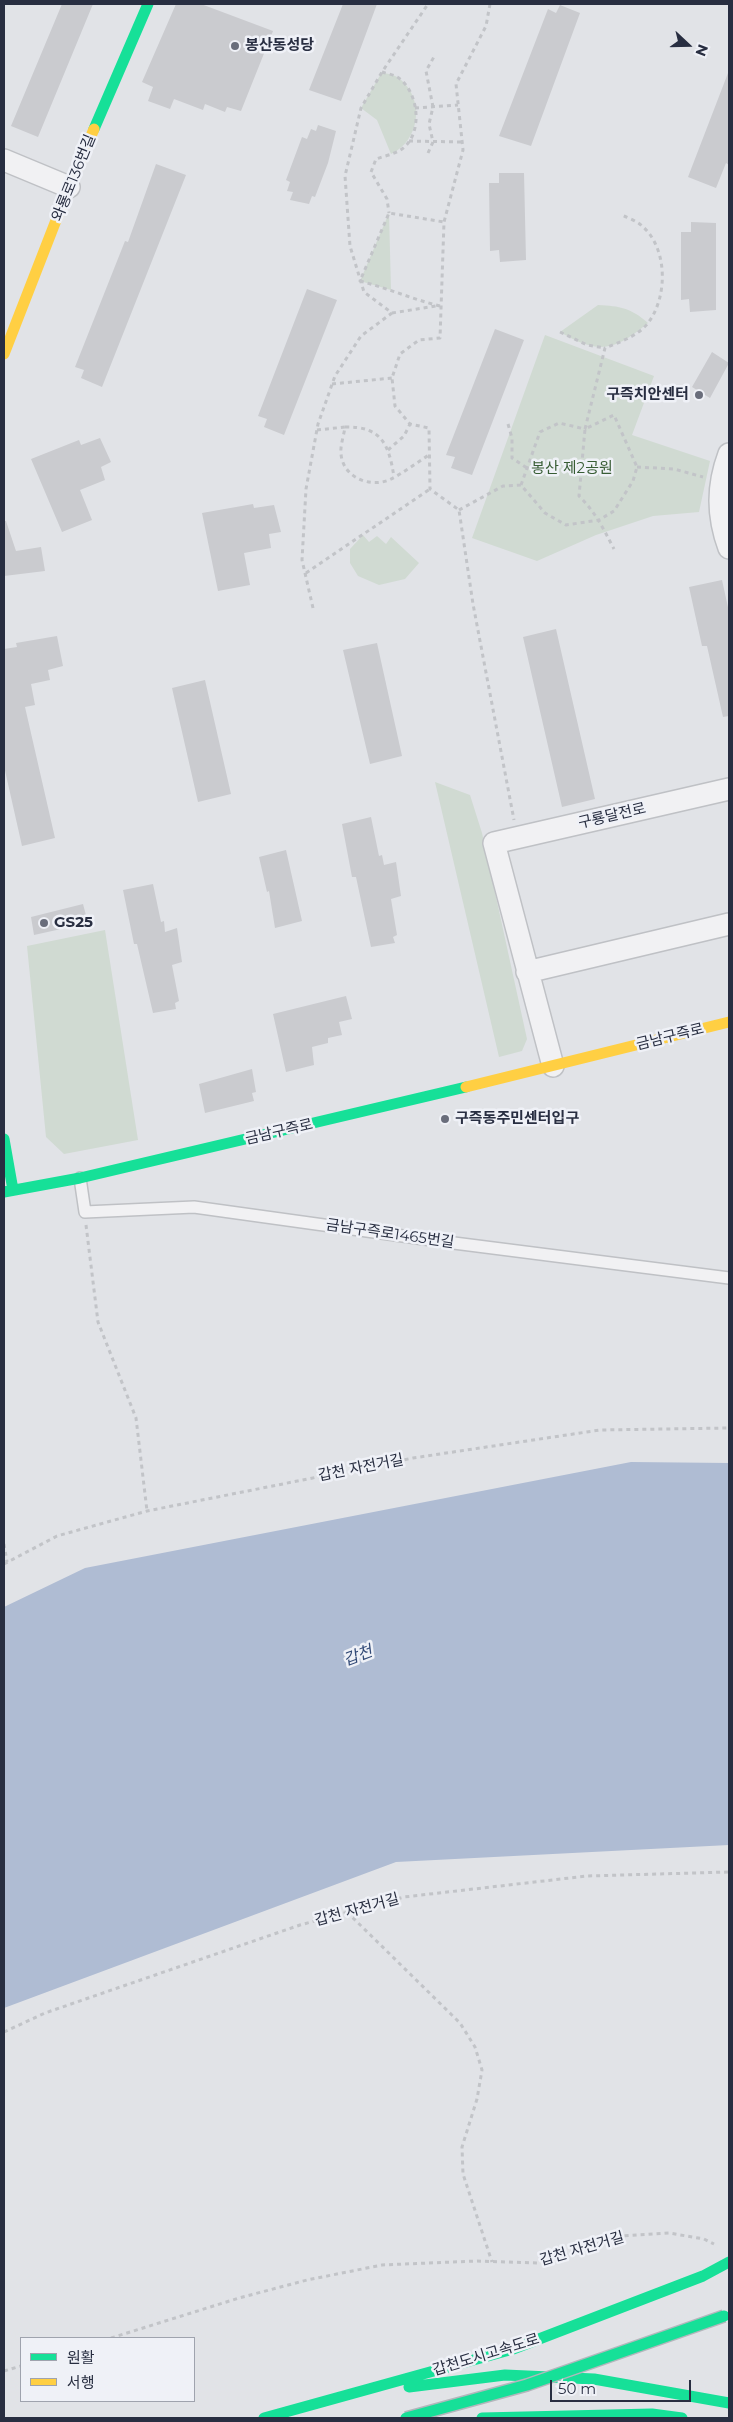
<!DOCTYPE html>
<html>
<head>
<meta charset="utf-8">
<style>
	body { margin:0 }
	#map { position:relative; width:733px; height:2422px; overflow:hidden; background:#e1e3e7; font-family:Montserrat,"Noto Sans KR",sans-serif }
	canvas { display:block }
	.frame { position:absolute; inset:0; border:5px solid #282e41; pointer-events:none }
	.legend { position:absolute; left:20px; top:2337px; width:175px; height:65px; box-sizing:border-box; background:#eff1f7; border:1px solid #9fa3ae; margin:0; padding:6px 9px; list-style:none; font-size:15px; color:#282e41 }
	.legend li { display:flex; align-items:center; gap:10px; height:25px }
	.legend b { width:25px; border:1px solid #9fa3ae }
	.north { position:absolute; left:663px; top:20px; width:50px; height:50px; -webkit-text-stroke:4px #eff1f7; paint-order:stroke; rotate:111deg; font-size:14px; font-weight:700; line-height:20px; text-align:center; color:#282e41 }
	.north::after { content:''; display:block; margin:auto; width:18px; height:22px; background:#282e41; clip-path:polygon(50% 0,100% 100%,50% 72%,0 100%) }
	.scale { position:absolute; left:550px; top:2380px; width:141px; height:22px; box-sizing:border-box; border:2px solid #282e41; border-top:0; padding-left:6px; font-size:15px; line-height:18px; white-space:nowrap; color:#282e41; -webkit-text-stroke:4px #eff1f7; paint-order:stroke }
</style>
</head>
<body>
<div id="map">
<canvas width="733" height="2422"></canvas>
<div class="frame"></div>
<ul class="legend">
<li><b style="height:6px;background:#16e098"></b>원활</li>
<li><b style="height:6px;background:#ffcf43"></b>서행</li>
</ul>
<div class="north">N</div>
<div class="scale">50 m</div>
</div>
<script>
const g = document.querySelector('canvas').getContext('2d');
g.lineJoin = 'round';
function fillPath(path, color) { g.fillStyle = color; g.fill(path, 'evenodd'); }
function stroke(path, color, width, dash) { g.strokeStyle = color; g.lineWidth = width; g.lineCap = dash ? 'butt' : 'round'; g.setLineDash(dash || []); g.stroke(path); }
function label(font, color, halo, rows, align = 'center') {
  g.font = font + ' Montserrat,"Noto Sans KR",sans-serif'; g.lineWidth = 5; g.setLineDash([]); g.textBaseline = 'middle'; g.strokeStyle = halo; g.fillStyle = color; for (const [text, x, y, turn = 0] of rows) {
    g.save(); g.translate(x, y); g.rotate((+turn || 0) * Math.PI / 180); g.textAlign = isNaN(turn) ? turn : align; if (halo) g.strokeText(text, 0, 0); g.fillText(text, 0, 0); g.restore();
  }
}
fillPath(new Path2D(`
	M 382,72 C 387,74 396,75 400,79 C 425,99 420,141 391,154 L 377,120 L 361,108 Z
	M 389,213 L 391,290 L 360,281 Z
	M 598,305 C 620,306 631,308 648,323 C 614,351 599,355 560,332 Z
	M 545,335 L 654,376 L 632,435 L 710,461 L 699,512 L 653,516 L 596,535 L 537,561 L 472,538 Z
	M 363,535 L 369,542 L 377,536 L 386,544 L 391,537 L 419,563 L 405,579 L 379,585 L 358,576 L 350,563 L 350,549 Z
	M 435,782 L 470,795 L 482,833 L 527,1039 L 522,1051 L 499,1057 Z
	M 105,930 L 138,1140 L 64,1154 L 46,1137 L 27,946 Z`), '#d0dad2');
fillPath(new Path2D(`
	M 631,1462 L 729,1463 L 729,1845 L 396,1862 L 4,2008 L 4,1607 L 85,1568 Z`), '#afbcd3');
fillPath(new Path2D(`
	M 62,4 L 93,4 L 38,137 L 11,126 Z
	M 176,4 L 201,4 L 273,31 L 241,111 L 227,107 L 225,112 L 205,104 L 203,110 L 174,99 L 170,109 L 148,101 L 153,87 L 142,82 Z
	M 343,4 L 377,4 L 341,101 L 309,90 Z
	M 560,5 L 580,13 L 531,146 L 499,136 L 548,9 L 556,13 Z
	M 728,73 L 729,165 L 726,163 L 716,188 L 688,177 Z
	M 318,125 L 336,131 L 328,163 L 315,197 L 312,196 L 309,204 L 290,200 L 293,192 L 287,191 L 290,182 L 286,180 L 302,137 L 307,139 L 311,129 L 316,131 Z
	M 156,164 L 186,175 L 102,387 L 81,378 L 84,370 L 75,367 L 125,241 L 128,242 Z
	M 499,173 L 524,173 L 526,260 L 500,262 L 499,250 L 490,251 L 489,183 L 499,183 Z
	M 691,222 L 716,223 L 716,310 L 690,312 L 689,299 L 681,300 L 681,232 L 691,232 Z
	M 307,289 L 337,300 L 284,435 L 264,427 L 267,419 L 258,416 Z
	M 495,329 L 524,340 L 472,475 L 451,468 L 455,457 L 446,455 Z
	M 712,352 L 729,363 L 710,398 L 692,387 Z
	M 100,438 L 111,462 L 101,467 L 105,480 L 80,490 L 92,520 L 62,532 L 31,459 L 79,440 L 81,445 Z
	M 253,504 L 254,508 L 274,505 L 281,532 L 269,534 L 271,548 L 244,553 L 250,585 L 218,591 L 202,513 Z
	M 4,521 L 6,521 L 16,551 L 41,547 L 45,571 L 4,576 Z
	M 722,580 L 729,612 L 729,716 L 723,717 L 707,646 L 702,646 L 689,587 Z
	M 556,629 L 595,799 L 562,807 L 523,637 Z
	M 57,636 L 63,666 L 48,670 L 50,680 L 31,684 L 35,705 L 25,707 L 55,838 L 22,846 L 4,766 L 4,649 L 17,647 L 16,643 Z
	M 377,643 L 402,756 L 370,764 L 343,650 Z
	M 205,680 L 231,794 L 198,802 L 172,688 Z
	M 371,817 L 379,856 L 382,855 L 384,865 L 396,862 L 401,896 L 391,899 L 397,935 L 393,937 L 395,943 L 371,947 L 356,877 L 352,877 L 342,824 Z
	M 286,850 L 302,921 L 275,928 L 269,891 L 267,892 L 259,857 Z
	M 153,884 L 161,922 L 164,921 L 165,932 L 177,928 L 182,962 L 172,965 L 179,1001 L 175,1003 L 176,1009 L 153,1013 L 137,944 L 134,944 L 123,890 Z
	M 83,904 L 88,923 L 34,935 L 31,917 Z
	M 346,996 L 352,1019 L 339,1022 L 342,1035 L 328,1038 L 328,1043 L 312,1047 L 314,1065 L 286,1072 L 273,1014 Z
	M 252,1069 L 256,1092 L 252,1093 L 254,1101 L 205,1113 L 199,1084 Z`), '#cacbcf');
const lane = new Path2D(`
	M 80,1178 L 85,1212 L 194,1207 L 446,1242 L 729,1278`);
const street = new Path2D(`
	M 4,160 L 69,187
	M 729,454 C 717,486 717,515 729,548
	M 527,972 L 729,924
	M 553,1066 L 494,843 L 729,789`);
stroke(lane, '#bfc1c5', 14);
stroke(street, '#bfc1c5', 24);
stroke(new Path2D(`
	M 490,4 L 486,26 L 456,84 L 463,150 L 444,222 L 440,338 L 419,340 L 400,354 L 392,378 L 395,406 L 410,424 L 429,428 L 430,489 L 459,510 L 473,604 L 514,820
	M 382,72 C 388,74 396,75 400,79 C 419,94 423,134 402,149 C 395,154 384,156 376,159 L 371,172 L 387,199 L 389,213
	M 415,108 L 458,105
	M 409,141 L 462,142
	M 428,153 L 433,142 L 429,124 L 433,107 L 426,71 L 435,55
	M 440,306 C 412,299 387,288 360,281 L 389,213 L 444,222
	M 392,313 L 436,306
	M 560,332 L 587,345 L 605,348
	M 332,384 L 392,378
	M 508,424 L 512,438 L 512,458 L 527,468
	M 345,427 C 381,426 389,444 394,477
	M 317,430 L 345,427 C 344,435 340,446 341,454 C 343,477 369,488 389,480 C 402,474 416,463 429,455
	M 388,450 L 404,436 L 410,424
	M 637,467 L 674,469 L 703,477
	M 521,485 L 540,432 L 559,423 L 585,429 L 605,348 C 620,342 638,336 648,323 C 668,297 668,248 642,226 C 637,221 628,218 622,215
	M 459,510 L 503,486 L 521,485 L 545,513 L 566,525 L 599,520 L 614,511 L 633,481 L 637,467 L 614,415 L 585,429 L 579,496 C 596,513 603,528 614,549
	M 306,573 L 430,489
	M 313,608 L 302,560 L 306,489 L 318,424 L 335,376 L 361,336 L 392,313 L 364,292 L 350,246 L 345,176 L 361,108 L 382,72 L 428,4
	M 86,1225 L 98,1322 L 136,1418 L 147,1511
	M 4,1544 L 7,1562
	M 4,1564 L 57,1536 L 147,1511 L 413,1458 L 600,1430 L 729,1428
	M 347,1912 L 460,2023 L 475,2047 L 482,2070 L 477,2099 L 462,2147 L 463,2174 L 492,2262
	M 4,2032 L 45,2013 L 300,1925 L 404,1897 L 587,1876 L 729,1872
	M 111,2338 L 239,2298 L 307,2280 L 382,2265 L 477,2261 L 538,2263 L 620,2236 L 669,2233 L 704,2239 L 714,2244
	M 4,2371 L 21,2366`), '#c2c4c8', 3, [4, 4]);
stroke(lane, '#f1f1f3', 11);
stroke(street, '#f1f1f3', 21);
stroke(new Path2D(`
	M 94,129 L 148,4
	M 4,1139 L 13,1190
	M 4,1192 L 80,1178 L 466,1087
	M 409,2387 L 505,2375 L 594,2379 L 729,2403
	M 264,2418 L 513,2349 L 703,2276 L 729,2262
	M 482,2418 L 652,2414 L 682,2418`), '#16e098', 11);
stroke(new Path2D(`
	M 4,354 L 69,187 L 94,129
	M 466,1087 L 729,1022`), '#ffcf43', 11);
const fastBridge = new Path2D(`
	M 406,2418 L 527,2385 L 724,2316`);
stroke(fastBridge, '#b3b6bc', 14, []);
stroke(fastBridge, '#16e098', 11);
for (const [x, y, r, color] of [
	[235,46,5,"#696d7b"],
	[699,395,5,"#696d7b"],
	[44,923,5,"#696d7b"],
	[445,1119,5,"#696d7b"]
]) { const dot = new Path2D(); dot.arc(x, y, r, 0, 2 * Math.PI); g.fillStyle = color; g.fill(dot); stroke(dot, '#eff1f7', 2); }
label('bold 15px', '#282e41', '#eff1f7', [
	["봉산동성당",245,46],
	["구즉치안센터",689,395,"right"],
	["GS25",54,923],
	["구즉동주민센터입구",455,1119]
], 'left');
label('15px', '#282e41', '#eff1f7', [
	["와룡로136번길",74,178,-68],
	["구룡달전로",612,816,-13],
	["금남구즉로",670,1037,-14],
	["금남구즉로",279,1132,-13],
	["금남구즉로1465번길",390,1234,8],
	["갑천 자전거길",361,1468,-11],
	["갑천 자전거길",357,1910,-15],
	["갑천 자전거길",582,2249,-16],
	["갑천도시고속도로",486,2355,-17]
]);
label('15px', '#385d35', '#eff1f7', [
	["봉산 제2공원",572,469]
]);
label('italic 16px', '#314976', '#eff1f7', [
	["갑천",358,1656,-21]
]);
</script>
</body>
</html>
